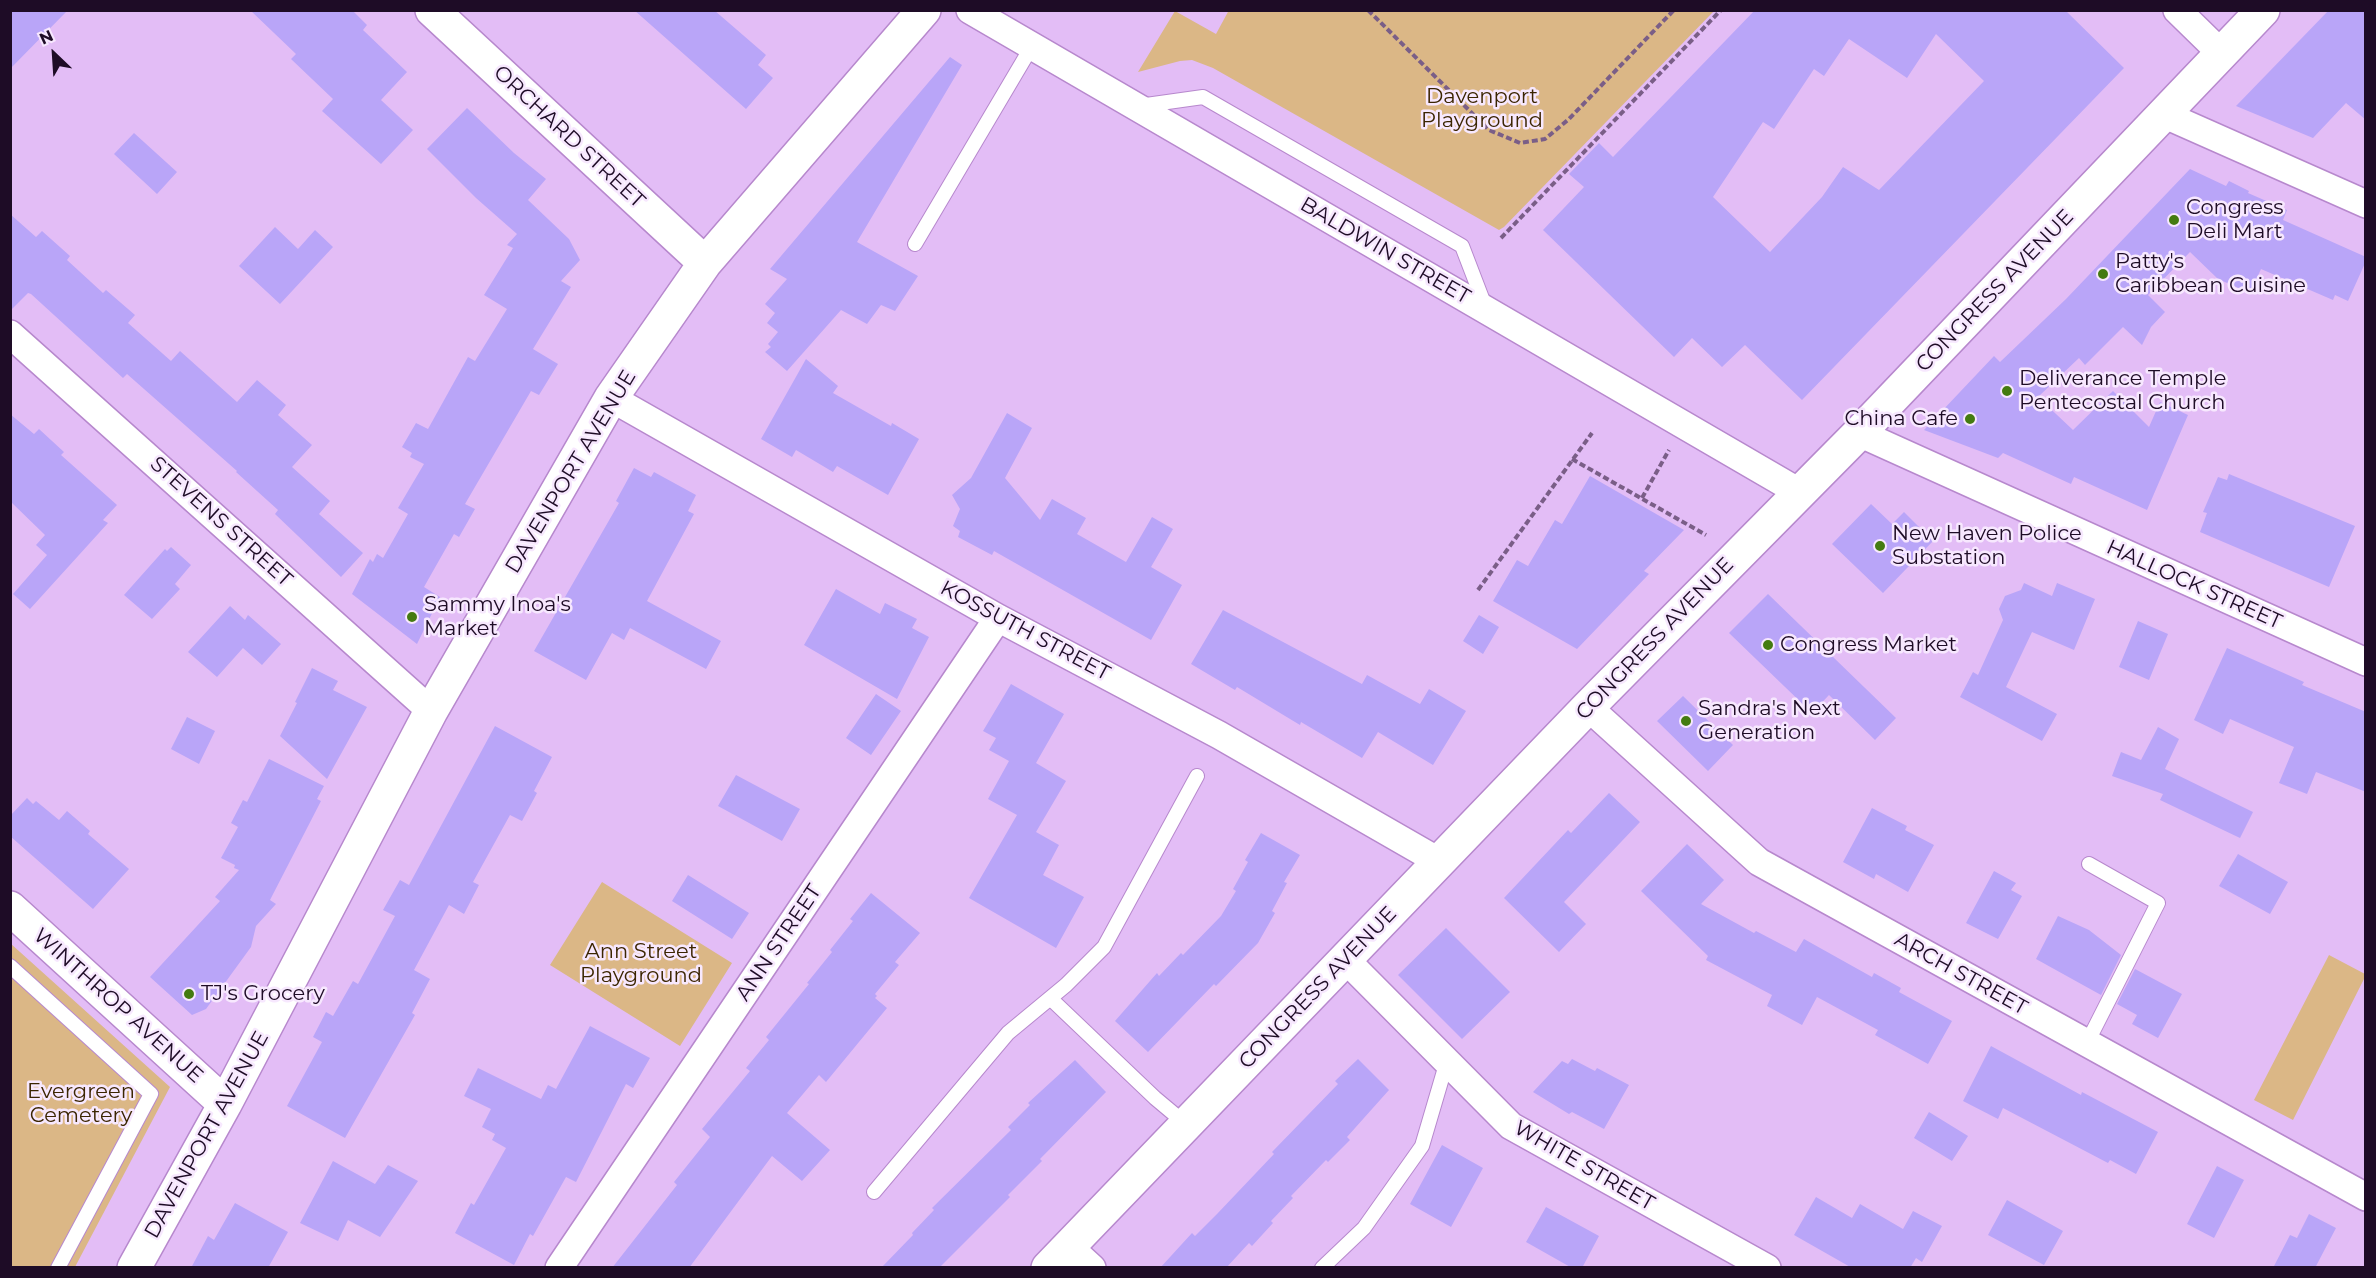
<!DOCTYPE html>
<html>
<head>
<meta charset="utf-8">
<style>
	body { margin:0 }
	#map { position:relative; width:2376px; height:1278px; overflow:hidden; background:#e3bdf6; font-family:Montserrat,sans-serif }
	canvas { display:block }
	.frame { position:absolute; inset:0; border:12px solid #1e0c26; pointer-events:none }
	.north { position:absolute; left:24px; top:24px; width:60px; height:60px; -webkit-text-stroke:4px #f7e8fe; paint-order:stroke; rotate:335deg; font-size:16px; font-weight:700; line-height:24px; text-align:center; color:#1e0c26 }
	.north::after { content:''; display:block; margin:auto; width:21px; height:27px; background:#1e0c26; clip-path:polygon(50% 0,100% 100%,50% 72%,0 100%) }
</style>
</head>
<body>
<div id="map">
<canvas width="2376" height="1278"></canvas>
<div class="frame"></div>
<div class="north">N</div>
</div>
<script>
const g = document.querySelector('canvas').getContext('2d');
g.lineJoin = 'round';
function fillPath(path, color) { g.fillStyle = color; g.fill(path, 'evenodd'); }
function stroke(path, color, width, dash) { g.strokeStyle = color; g.lineWidth = width; g.lineCap = dash ? 'butt' : 'round'; g.setLineDash(dash || []); g.stroke(path); }
function label(font, color, halo, rows, align = 'center') {
  g.font = font + ' Montserrat,sans-serif'; g.lineWidth = 5; g.setLineDash([]); g.textBaseline = 'middle'; g.strokeStyle = halo; g.fillStyle = color; for (const [text, x, y, turn = 0] of rows) {
    g.save(); g.translate(x, y); g.rotate((+turn || 0) * Math.PI / 180); g.textAlign = isNaN(turn) ? turn : align; if (halo) g.strokeText(text, 0, 0); g.fillText(text, 0, 0); g.restore();
  }
}
fillPath(new Path2D(`
	M 1229,10 L 1714,10 L 1714,11 L 1504,227 L 1499,230 L 1213,68 L 1192,60 L 1180,61 L 1138,72 L 1175,11 L 1216,34 Z
	M 602,882 L 732,963 L 680,1046 L 550,965 Z
	M 10,943 L 170,1087 L 75,1267 L 11,1267 Z
	M 2329,955 L 2365,974 L 2365,977 L 2293,1120 L 2254,1100 Z`), '#dbb786');
fillPath(new Path2D(`
	M 10,10 L 68,10 L 10,69 Z
	M 250,10 L 352,10 L 367,25 L 363,30 L 407,72 L 381,100 L 413,130 L 381,164 L 322,111 L 333,99 L 291,59 L 296,54 Z
	M 634,10 L 714,10 L 766,55 L 758,65 L 773,78 L 746,109 Z
	M 1755,10 L 2065,10 L 2124,68 L 1802,400 L 1745,345 L 1722,367 L 1692,338 L 1674,357 L 1543,230 L 1584,187 L 1569,174 L 1599,143 L 1613,157 ZM 1936,34 L 1984,81 L 1879,190 L 1843,167 L 1822,197 L 1770,252 L 1713,197 L 1763,122 L 1774,129 L 1814,69 L 1824,76 L 1849,39 L 1907,78 Z
	M 2329,10 L 2366,10 L 2366,120 L 2346,103 L 2313,138 L 2236,106 Z
	M 950,57 L 962,65 L 857,242 L 918,276 L 895,311 L 881,305 L 867,324 L 841,310 L 787,371 L 765,352 L 771,347 L 768,344 L 778,332 L 767,323 L 775,313 L 765,304 L 787,279 L 770,269 Z
	M 467,108 L 514,153 L 546,179 L 528,200 L 569,239 L 580,260 L 561,281 L 571,287 L 533,349 L 558,364 L 539,395 L 531,391 L 465,504 L 475,509 L 459,537 L 454,534 L 424,587 L 440,597 L 417,644 L 352,594 L 370,559 L 373,562 L 377,554 L 383,558 L 408,514 L 398,508 L 424,464 L 410,457 L 412,453 L 402,447 L 416,423 L 428,429 L 468,357 L 475,361 L 507,309 L 484,295 L 513,248 L 507,245 L 517,234 L 476,198 L 427,149 Z
	M 134,133 L 177,172 L 157,194 L 114,154 Z
	M 2190,169 L 2226,186 L 2229,181 L 2249,191 L 2248,193 L 2287,210 L 2283,220 L 2366,257 L 2366,261 L 2348,301 L 2335,295 L 2333,300 L 2261,269 L 2250,293 L 2218,279 L 2190,252 L 2148,295 L 2165,312 L 2151,327 L 2142,345 L 2123,327 L 2085,365 L 2079,358 L 2038,397 L 2073,430 L 2113,391 L 2149,427 L 2160,402 L 2188,415 L 2147,510 L 2074,477 L 2071,484 L 2003,453 L 1998,458 L 1924,430 L 1994,356 L 2000,362 L 2066,299 Z
	M 10,214 L 36,237 L 42,231 L 70,256 L 67,260 L 103,293 L 106,290 L 135,315 L 128,323 L 171,361 L 180,351 L 237,402 L 257,380 L 286,405 L 278,415 L 312,445 L 292,467 L 330,501 L 319,514 L 363,553 L 341,577 L 275,514 L 278,510 L 236,472 L 237,471 L 127,374 L 123,378 L 31,294 L 28,293 L 10,311 Z
	M 275,227 L 298,249 L 315,230 L 333,247 L 280,304 L 239,266 Z
	M 806,359 L 838,386 L 833,393 L 891,426 L 892,423 L 919,439 L 888,495 L 837,466 L 833,472 L 796,450 L 792,457 L 761,439 Z
	M 1007,413 L 1032,428 L 1005,478 L 1040,520 L 1052,499 L 1086,518 L 1077,534 L 1126,562 L 1152,517 L 1173,529 L 1151,567 L 1182,585 L 1151,640 L 994,551 L 992,555 L 958,537 L 960,531 L 953,526 L 960,509 L 952,495 L 971,478 Z
	M 10,414 L 34,434 L 39,429 L 64,452 L 61,455 L 117,505 L 103,520 L 108,523 L 30,609 L 13,594 L 47,555 L 36,545 L 45,535 L 10,501 Z
	M 634,468 L 651,477 L 654,472 L 696,495 L 688,511 L 694,514 L 647,601 L 721,641 L 706,669 L 630,628 L 624,640 L 612,633 L 586,680 L 534,651 L 619,503 L 616,501 Z
	M 2229,474 L 2355,526 L 2329,587 L 2200,532 L 2207,513 L 2203,512 L 2218,477 L 2227,480 Z
	M 1590,476 L 1684,530 L 1644,571 L 1649,574 L 1577,649 L 1493,601 L 1517,560 L 1528,566 L 1555,520 L 1562,524 Z
	M 1871,504 L 1892,524 L 1904,512 L 1933,541 L 1883,593 L 1832,544 Z
	M 171,547 L 191,565 L 175,584 L 180,589 L 152,619 L 124,595 L 165,549 L 167,551 Z
	M 2024,583 L 2052,596 L 2057,583 L 2095,599 L 2074,650 L 2032,632 L 2006,687 L 2057,714 L 2042,741 L 1960,697 L 1973,672 L 1978,675 L 2003,620 L 1999,609 L 2005,596 L 2021,590 Z
	M 836,589 L 880,614 L 885,603 L 917,619 L 912,628 L 929,637 L 897,699 L 804,645 Z
	M 1768,594 L 1896,718 L 1875,740 L 1829,695 L 1812,713 L 1729,633 Z
	M 230,606 L 245,620 L 248,615 L 281,644 L 262,665 L 243,648 L 217,677 L 188,652 Z
	M 1223,610 L 1362,684 L 1367,675 L 1420,704 L 1429,689 L 1466,711 L 1433,765 L 1378,732 L 1362,758 L 1301,722 L 1300,725 L 1237,687 L 1235,690 L 1191,664 Z
	M 1479,615 L 1499,627 L 1483,654 L 1463,641 Z
	M 2138,621 L 2168,634 L 2149,680 L 2119,667 Z
	M 2227,648 L 2304,682 L 2302,685 L 2366,712 L 2366,792 L 2316,772 L 2307,794 L 2279,783 L 2294,747 L 2230,719 L 2223,734 L 2194,720 Z
	M 312,668 L 338,681 L 333,690 L 367,707 L 327,779 L 280,736 L 297,703 L 295,702 Z
	M 1011,684 L 1064,714 L 1036,763 L 1066,781 L 1036,832 L 1059,845 L 1043,875 L 1084,897 L 1056,948 L 969,898 L 1017,815 L 988,799 L 1009,761 L 989,750 L 996,738 L 983,731 Z
	M 876,694 L 901,711 L 871,755 L 846,738 Z
	M 1683,696 L 1733,745 L 1708,771 L 1657,721 Z
	M 187,717 L 215,731 L 199,764 L 171,749 Z
	M 495,726 L 552,757 L 534,791 L 537,793 L 522,821 L 510,815 L 473,882 L 479,885 L 464,914 L 449,905 L 414,970 L 430,979 L 412,1013 L 415,1015 L 345,1138 L 287,1106 L 322,1042 L 313,1037 L 326,1012 L 333,1016 L 353,981 L 358,984 L 395,916 L 383,910 L 400,880 L 409,885 Z
	M 2158,727 L 2179,739 L 2165,769 L 2253,812 L 2240,838 L 2160,800 L 2163,794 L 2112,776 L 2121,752 L 2141,760 Z
	M 269,759 L 324,786 L 317,799 L 321,801 L 270,900 L 276,904 L 256,926 L 251,947 L 206,1009 L 192,1015 L 150,977 L 220,901 L 215,897 L 239,870 L 234,868 L 235,865 L 221,858 L 238,827 L 231,823 L 243,800 L 247,802 Z
	M 736,775 L 800,809 L 782,841 L 718,806 Z
	M 1609,793 L 1640,822 L 1564,902 L 1586,924 L 1559,952 L 1504,898 L 1568,830 L 1571,833 Z
	M 27,798 L 33,804 L 36,801 L 59,820 L 67,811 L 90,831 L 88,834 L 129,869 L 93,909 L 10,836 L 10,816 Z
	M 1872,808 L 1907,826 L 1905,830 L 1934,845 L 1908,892 L 1876,874 L 1874,879 L 1843,862 Z
	M 1261,833 L 1300,855 L 1284,882 L 1287,883 L 1272,911 L 1275,913 L 1258,943 L 1216,986 L 1214,984 L 1148,1052 L 1115,1021 L 1157,973 L 1159,976 L 1181,953 L 1183,955 L 1221,916 L 1236,891 L 1233,889 L 1248,862 L 1245,860 Z
	M 1687,844 L 1724,880 L 1701,904 L 1754,933 L 1756,931 L 1796,952 L 1804,939 L 1872,977 L 1874,973 L 1901,988 L 1899,992 L 1952,1021 L 1928,1064 L 1875,1035 L 1878,1030 L 1817,997 L 1802,1025 L 1767,1006 L 1772,995 L 1706,960 L 1708,956 L 1641,891 Z
	M 2238,854 L 2288,882 L 2270,914 L 2219,886 Z
	M 1994,871 L 2016,883 L 2011,890 L 2022,896 L 1998,939 L 1966,923 Z
	M 688,875 L 749,913 L 732,939 L 672,901 Z
	M 871,893 L 920,933 L 895,962 L 899,965 L 875,994 L 877,996 L 875,998 L 887,1008 L 826,1082 L 819,1075 L 787,1113 L 830,1150 L 802,1181 L 772,1156 L 689,1268 L 612,1268 L 677,1185 L 674,1182 L 710,1137 L 702,1129 L 750,1071 L 746,1068 L 769,1040 L 766,1037 L 809,984 L 807,983 L 832,952 L 830,950 L 853,921 L 850,919 Z
	M 2058,916 L 2089,930 L 2121,955 L 2101,995 L 2036,959 Z
	M 1446,928 L 1510,992 L 1462,1039 L 1398,975 Z
	M 2135,969 L 2182,994 L 2158,1038 L 2132,1024 L 2137,1015 L 2117,1004 Z
	M 590,1026 L 650,1058 L 633,1088 L 626,1084 L 576,1182 L 566,1177 L 533,1236 L 530,1234 L 514,1265 L 455,1233 L 471,1203 L 474,1205 L 506,1148 L 492,1140 L 495,1134 L 482,1127 L 491,1109 L 464,1096 L 478,1068 L 541,1099 L 548,1085 L 556,1089 Z
	M 1991,1046 L 2081,1095 L 2082,1092 L 2158,1132 L 2136,1174 L 2110,1160 L 2108,1163 L 2003,1108 L 1998,1119 L 1963,1101 Z
	M 1358,1059 L 1389,1090 L 1347,1137 L 1350,1140 L 1328,1162 L 1326,1160 L 1291,1196 L 1293,1198 L 1271,1221 L 1273,1223 L 1252,1246 L 1249,1243 L 1226,1268 L 1160,1268 L 1192,1233 L 1195,1236 L 1217,1214 L 1274,1154 L 1272,1152 L 1338,1084 L 1335,1081 Z
	M 1572,1059 L 1595,1071 L 1597,1068 L 1629,1085 L 1604,1129 L 1572,1112 L 1569,1114 L 1533,1092 L 1562,1061 L 1568,1064 Z
	M 1075,1060 L 1106,1092 L 1040,1159 L 1042,1161 L 1008,1195 L 1010,1197 L 939,1268 L 881,1268 L 913,1235 L 912,1233 L 934,1210 L 932,1208 L 1011,1130 L 1008,1127 L 1030,1105 L 1028,1103 Z
	M 1929,1112 L 1968,1136 L 1952,1161 L 1914,1138 Z
	M 1442,1145 L 1483,1168 L 1451,1227 L 1410,1204 Z
	M 333,1161 L 375,1184 L 388,1165 L 418,1181 L 380,1237 L 348,1220 L 338,1241 L 300,1223 Z
	M 2217,1166 L 2244,1180 L 2214,1238 L 2187,1224 Z
	M 1816,1197 L 1852,1218 L 1860,1204 L 1903,1229 L 1913,1211 L 1942,1226 L 1922,1262 L 1916,1258 L 1910,1268 L 1852,1268 L 1794,1235 Z
	M 2007,1200 L 2063,1231 L 2044,1265 L 1988,1235 Z
	M 235,1203 L 288,1232 L 268,1268 L 191,1268 L 208,1236 L 214,1240 Z
	M 1546,1207 L 1599,1236 L 1582,1268 L 1572,1268 L 1526,1242 Z
	M 2309,1214 L 2336,1228 L 2315,1268 L 2273,1268 L 2290,1235 L 2297,1238 Z`), '#b9a5f8');
const lane = new Path2D(`
	M 1139,106 L 1203,97 L 1462,246 L 1485,306
	M 915,244 L 1032,46
	M 10,966 L 151,1094 L 58,1268
	M 1050,998 L 1155,1098 L 1186,1124
	M 2087,1043 L 2158,903 L 2089,864
	M 874,1192 L 1008,1033 L 1066,985 L 1104,947 L 1197,776
	M 1322,1268 L 1364,1228 L 1422,1146 L 1447,1061`);
const street = new Path2D(`
	M 970,10 L 1799,492
	M 2177,10 L 2222,54
	M 2163,114 L 2366,204
	M 10,334 L 431,711
	M 611,398 L 998,618 L 1219,735 L 1440,862
	M 1859,433 L 2366,662
	M 1588,707 L 1759,862 L 2366,1197
	M 1346,960 L 1511,1126 L 1767,1268
	M 1068,1246 L 1092,1268
	M 559,1268 L 998,618`);
const secondary = new Path2D(`
	M 432,10 L 705,263
	M 10,908 L 225,1104
	M 134,1268 L 225,1104 L 431,711 L 611,398 L 705,263 L 924,10
	M 1048,1268 L 1588,707 L 1859,433 L 2263,10`);
stroke(lane, '#b788cd', 16);
stroke(street, '#b788cd', 30);
stroke(secondary, '#b788cd', 36);
stroke(new Path2D(`
	M 1368,10 L 1489,130 L 1520,143 L 1545,139 L 1569,119 L 1674,10
	M 1501,238 L 1721,10
	M 1572,459 L 1706,535
	M 1642,498 L 1669,450
	M 1478,590 L 1592,433`), '#7a5e87', 4, [6, 3]);
stroke(lane, '#fff', 14);
stroke(street, '#fff', 27);
stroke(secondary, '#fff', 33);
for (const [x, y, r, color] of [
	[2174,220,6,"#447b11"],
	[2103,274,6,"#447b11"],
	[2007,391,6,"#447b11"],
	[1970,419,6,"#447b11"],
	[1880,546,6,"#447b11"],
	[412,617,6,"#447b11"],
	[1768,645,6,"#447b11"],
	[1686,721,6,"#447b11"],
	[189,994,6,"#447b11"]
]) { const dot = new Path2D(); dot.arc(x, y, r, 0, 2 * Math.PI); g.fillStyle = color; g.fill(dot); stroke(dot, '#f7e8fe', 2); }
label('21px', '#3b2501', '#f7e8fe', [
	["Davenport",1482,97],
	["Playground",1482,121],
	["Ann Street",641,952],
	["Playground",641,976],
	["Evergreen",81,1092],
	["Cemetery",81,1116]
]);
label('21px', '#1e0c26', '#f7e8fe', [
	["ORCHARD STREET",569,137,43],
	["BALDWIN STREET",1385,251,30],
	["CONGRESS AVENUE",1995,291,-46],
	["DAVENPORT AVENUE",571,472,-59],
	["STEVENS STREET",221,522,42],
	["HALLOCK STREET",2194,585,24],
	["KOSSUTH STREET",1025,631,28],
	["CONGRESS AVENUE",1655,639,-46],
	["ANN STREET",779,943,-56],
	["ARCH STREET",1961,974,29],
	["CONGRESS AVENUE",1318,988,-46],
	["WINTHROP AVENUE",118,1006,42],
	["DAVENPORT AVENUE",207,1135,-61],
	["WHITE STREET",1584,1166,30]
]);
label('21px', '#1e0c26', '#f7e8fe', [
	["Congress",2186,208],
	["Deli Mart",2186,232],
	["Patty's",2115,262],
	["Caribbean Cuisine",2115,286],
	["Deliverance Temple",2019,379],
	["Pentecostal Church",2019,403],
	["China Cafe",1958,419,"right"],
	["New Haven Police",1892,534],
	["Substation",1892,558],
	["Sammy Inoa's",424,605],
	["Market",424,629],
	["Congress Market",1780,645],
	["Sandra's Next",1698,709],
	["Generation",1698,733],
	["TJ's Grocery",201,994]
], 'left');
</script>
</body>
</html>
